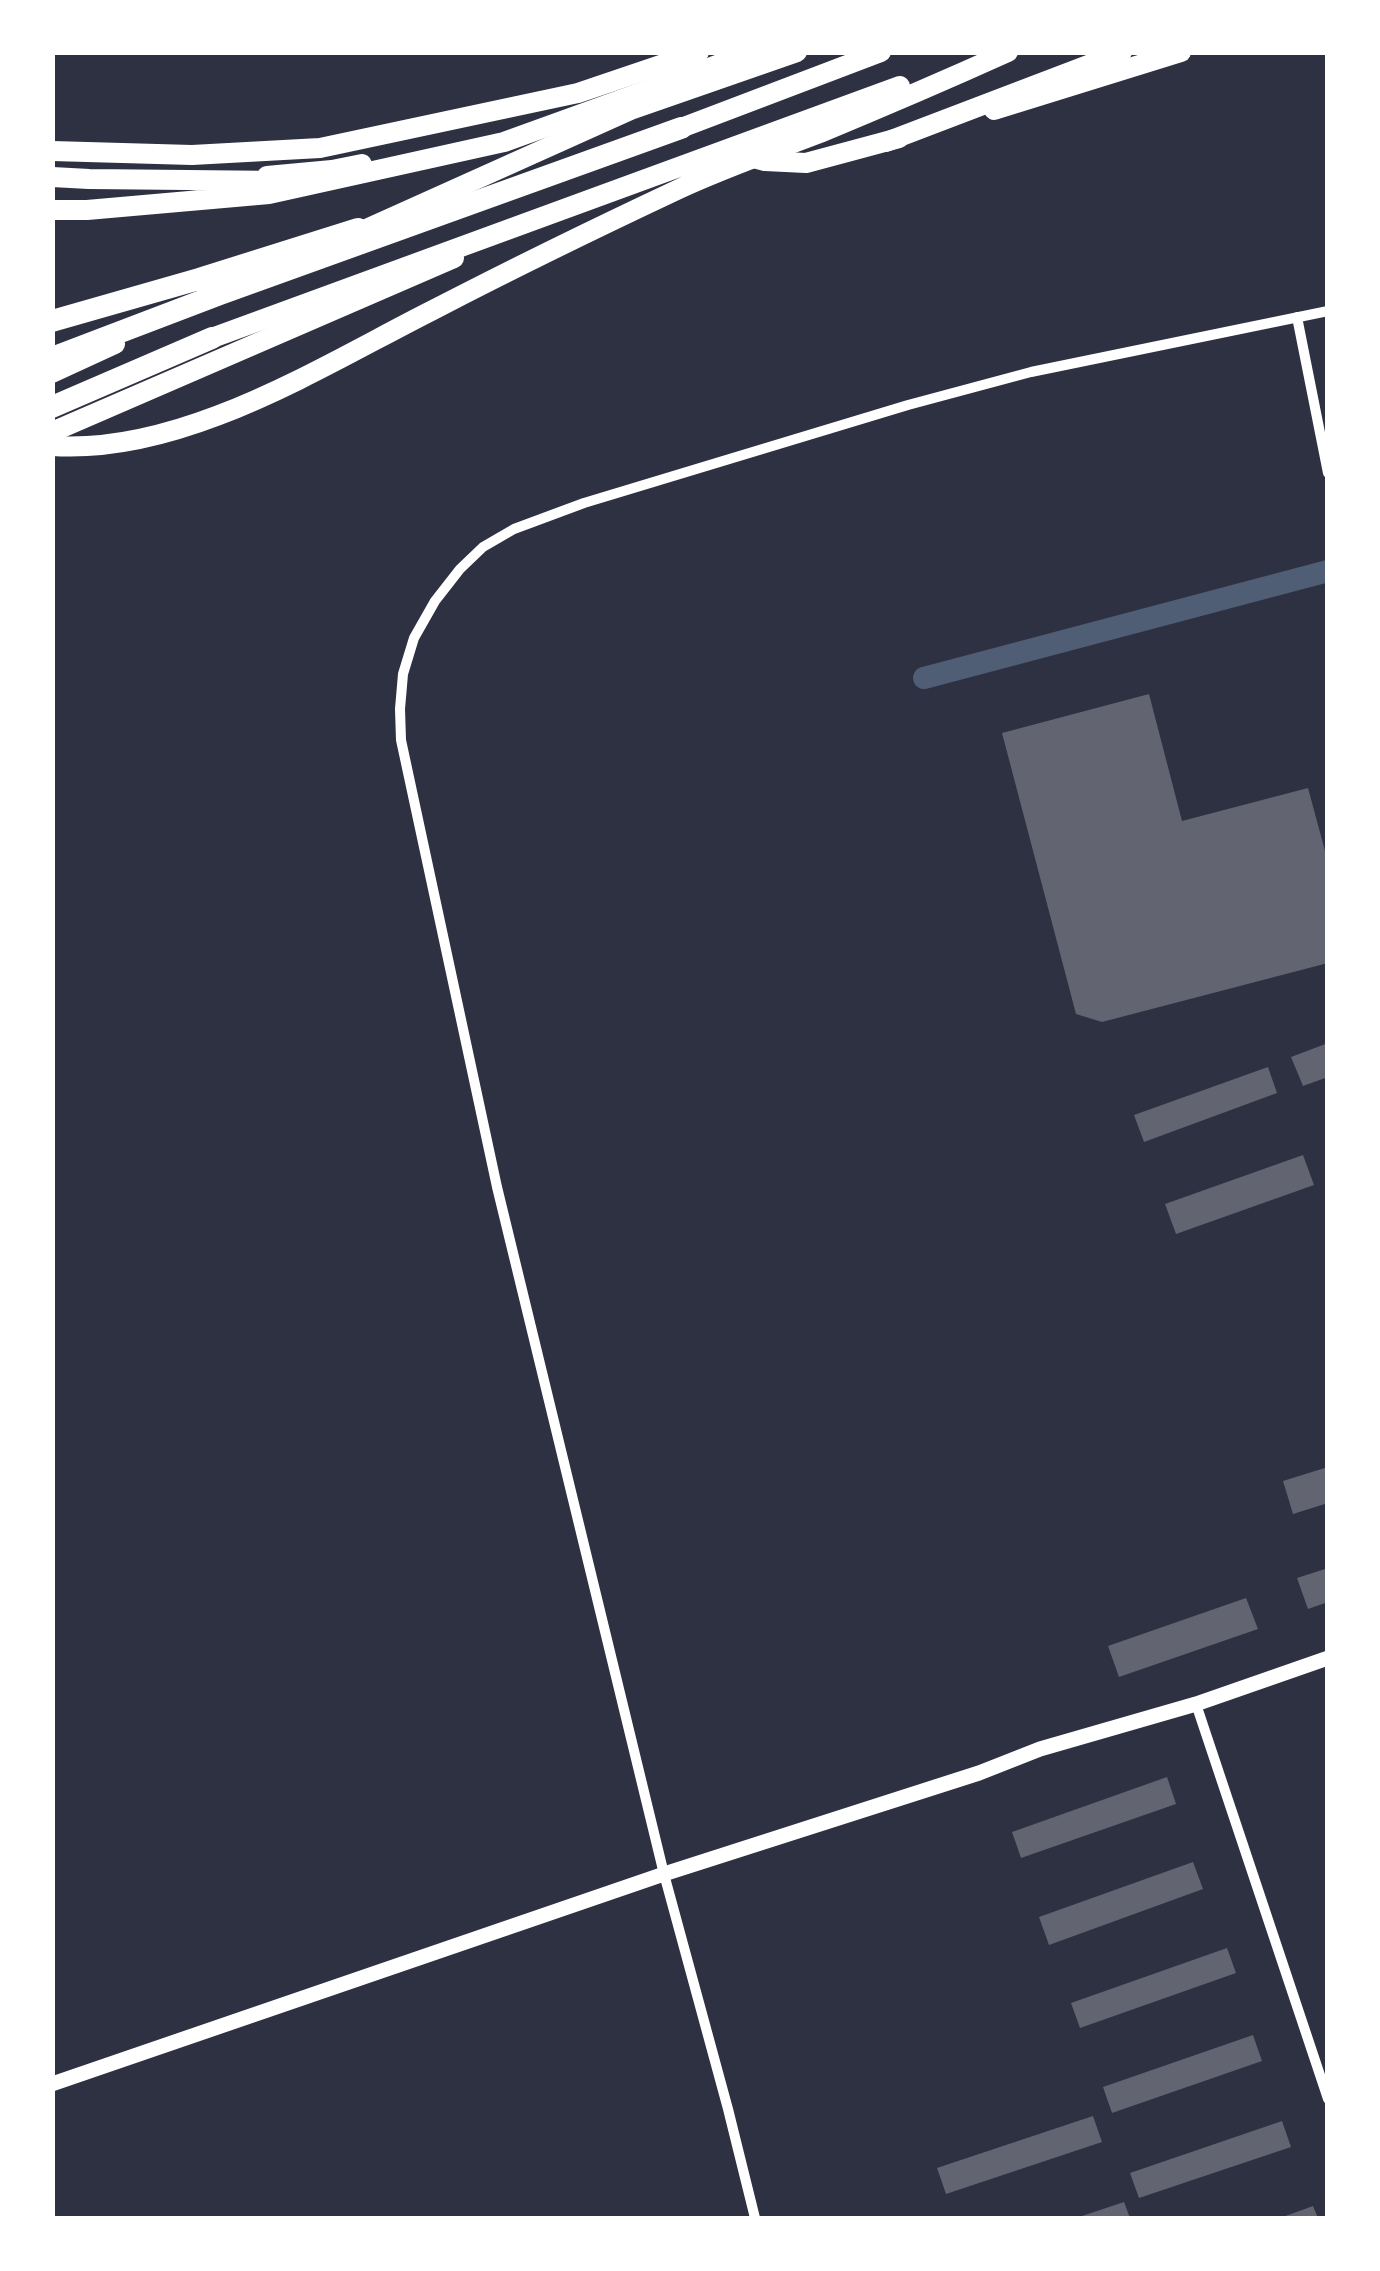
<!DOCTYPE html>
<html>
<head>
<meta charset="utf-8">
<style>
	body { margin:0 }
	#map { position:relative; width:1380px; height:2271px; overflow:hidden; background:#2d3142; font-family:Jost,sans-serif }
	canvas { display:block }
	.frame { position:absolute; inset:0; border:55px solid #fff; pointer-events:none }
</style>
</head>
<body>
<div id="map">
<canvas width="1380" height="2271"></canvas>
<div class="frame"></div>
</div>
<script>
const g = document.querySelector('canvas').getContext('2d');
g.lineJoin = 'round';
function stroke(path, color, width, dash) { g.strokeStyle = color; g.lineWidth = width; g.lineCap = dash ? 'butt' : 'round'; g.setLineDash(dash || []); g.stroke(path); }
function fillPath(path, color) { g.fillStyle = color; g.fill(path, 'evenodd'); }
stroke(new Path2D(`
	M 924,678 L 1328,571`), '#4f5d75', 22);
fillPath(new Path2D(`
	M 1149,694 L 1182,821 L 1308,788 L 1328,862 L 1328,963 L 1102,1022 L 1076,1014 L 1002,733 Z
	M 1328,1043 L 1328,1077 L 1303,1086 L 1291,1057 Z
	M 1268,1067 L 1277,1093 L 1144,1142 L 1134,1115 Z
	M 1303,1155 L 1314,1185 L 1176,1234 L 1165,1204 Z
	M 1328,1467 L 1328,1503 L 1293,1514 L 1283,1481 Z
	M 1328,1568 L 1328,1602 L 1308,1609 L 1297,1578 Z
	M 1246,1598 L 1258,1629 L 1119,1677 L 1108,1646 Z
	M 1167,1777 L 1176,1804 L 1021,1858 L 1012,1832 Z
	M 1193,1862 L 1203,1889 L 1049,1945 L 1039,1917 Z
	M 1227,1948 L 1236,1973 L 1080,2028 L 1071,2003 Z
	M 1253,2035 L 1262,2061 L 1112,2113 L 1103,2087 Z
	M 1093,2116 L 1102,2142 L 946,2194 L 937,2168 Z
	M 1282,2121 L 1291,2147 L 1139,2198 L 1130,2173 Z
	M 1124,2202 L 1130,2218 L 1076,2218 Z
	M 1313,2206 L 1318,2218 L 1280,2218 Z`), '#626471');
stroke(new Path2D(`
	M 1297,317 L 1328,473
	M 1196,1704 L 1328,2099
	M 755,2218 L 728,2109 L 664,1874 L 497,1187 L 401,740 L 400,709 L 403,674 L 414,638 L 435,601 L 460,569 L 483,547 L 514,529 L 584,503 L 908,405 L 1031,372 L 1328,311`), '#fff', 10);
stroke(new Path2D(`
	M 52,2084 L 664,1874 L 979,1773 L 1040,1749 L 1196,1704 L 1328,1658`), '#fff', 15);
stroke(new Path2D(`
	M 994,110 L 1181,52
	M 52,151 L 192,155 L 320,148 L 578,93 L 699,52
	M 747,156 L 765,161 L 806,163 L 899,138
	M 267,176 L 332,170 L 362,164
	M 346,238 L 633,109 L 797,52
	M 52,373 L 115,344
	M 52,432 L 454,258`), '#fff', 20);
stroke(new Path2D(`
	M 681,128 L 881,52
	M 886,142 L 1122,52
	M 52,177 L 89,179 L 284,181
	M 52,210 L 87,210 L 269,194 L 504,142 L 753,52
	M 212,338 L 900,86
	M 52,446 C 183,455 320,367 433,310 C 514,268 596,228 679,189 C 724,168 773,151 820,133 C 883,107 946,80 1008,52`), '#fff', 20);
stroke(new Path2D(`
	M 52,321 L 199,279 L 358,229
	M 52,358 L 220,294 L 681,128
	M 52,407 L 212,338`), '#fff', 22);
</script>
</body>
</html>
